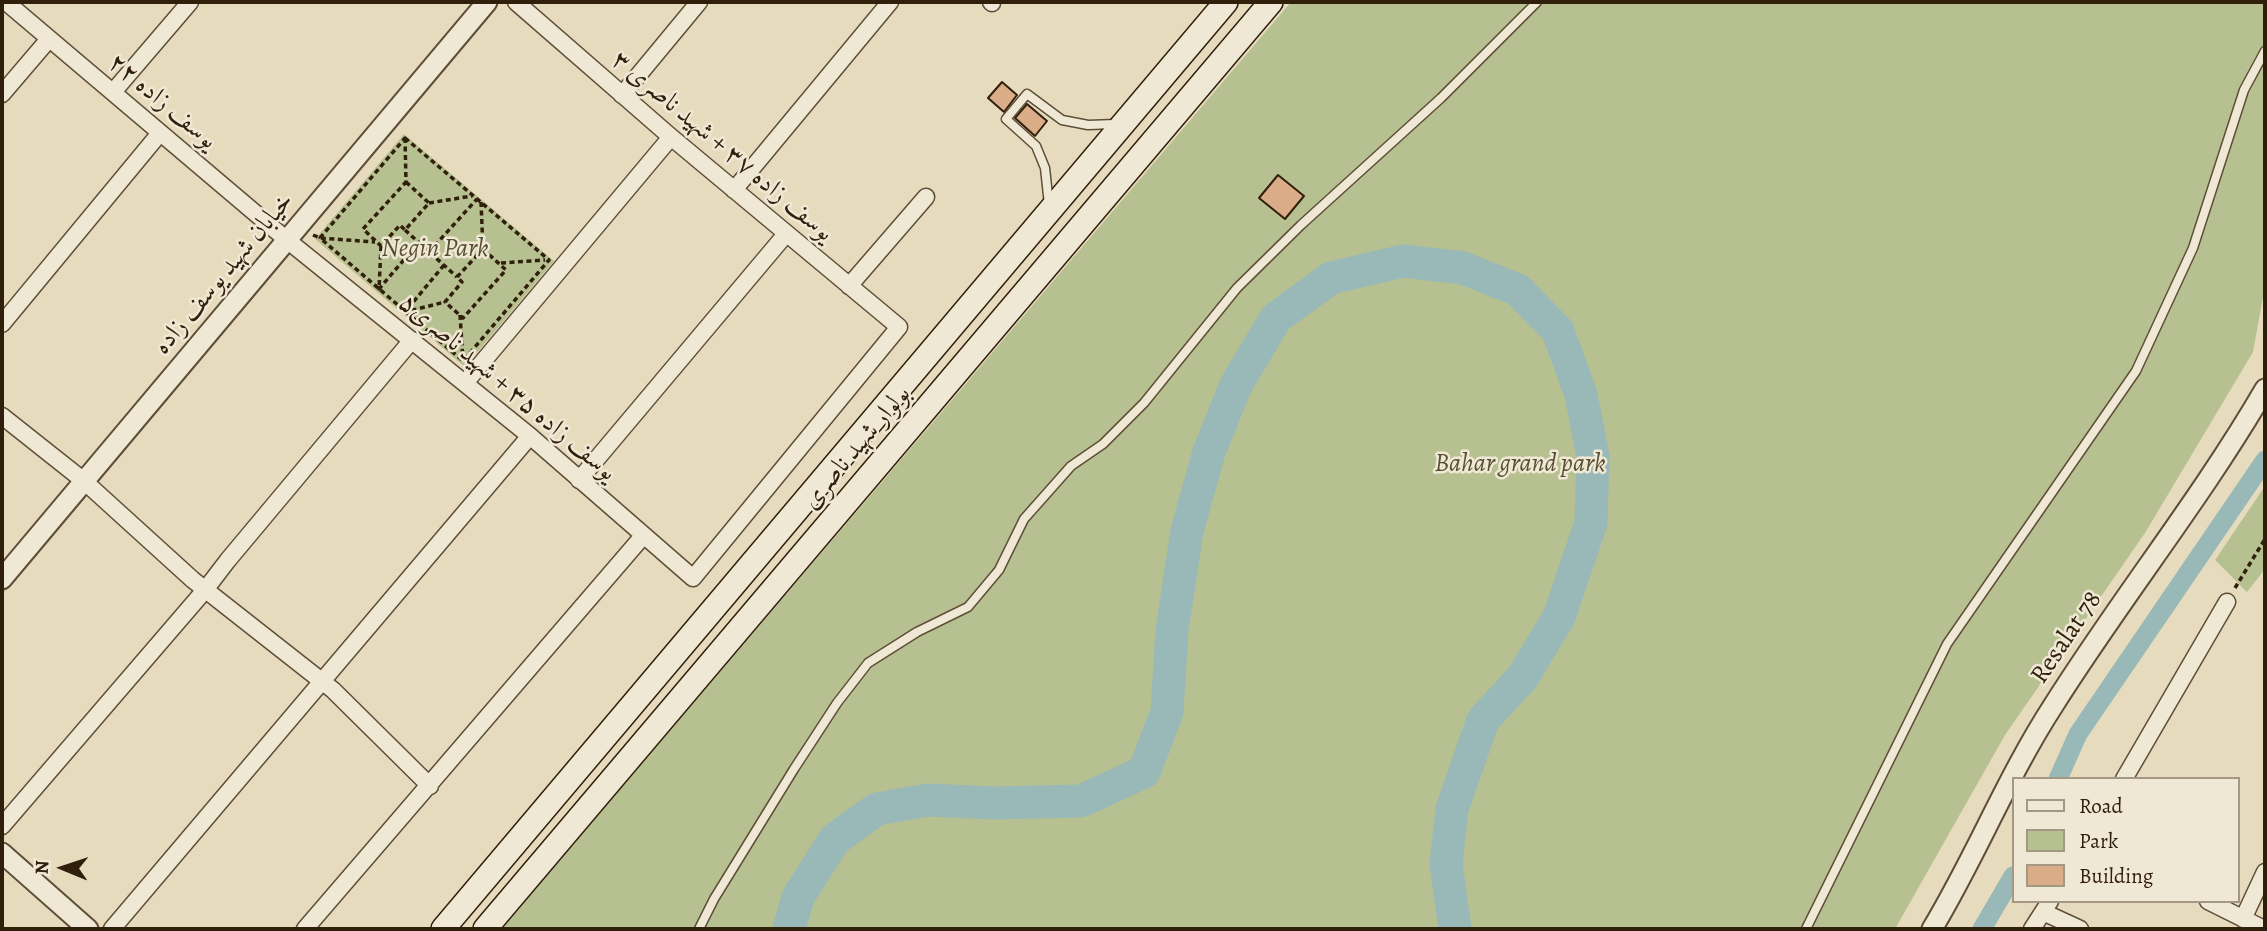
<!DOCTYPE html>
<html>
<head>
<meta charset="utf-8">
<style>
	body { margin:0 }
	#map { position:relative; width:2267px; height:931px; overflow:hidden; background:#e7dbbe; font-family:Alegreya,serif }
	canvas { display:block }
	.frame { position:absolute; inset:0; border:4px solid #301f0b; pointer-events:none }
	.legend { position:absolute; left:2012px; top:777px; width:228px; height:126px; box-sizing:border-box; background:#efe8d5; border:2px solid #a39884; margin:0; padding:9px 12px; list-style:none; font-size:21px; color:#301f0b }
	.legend li { display:flex; align-items:center; gap:14px; height:35px }
	.legend b { width:35px; border:2px solid #a39884 }
	.north { position:absolute; left:28px; top:833px; width:70px; height:70px; -webkit-text-stroke:5px #efe8d5; paint-order:stroke; rotate:272deg; font-size:19px; font-weight:700; line-height:28px; text-align:center; color:#301f0b }
	.north::after { content:''; display:block; margin:auto; width:24px; height:32px; background:#301f0b; clip-path:polygon(50% 0,100% 100%,50% 72%,0 100%) }
</style>
</head>
<body>
<div id="map">
<canvas width="2267" height="931"></canvas>
<div class="frame"></div>
<ul class="legend">
<li><b style="height:9px;background:#efe8d5"></b>Road</li>
<li><b style="height:19px;background:#b7c090"></b>Park</li>
<li><b style="height:19px;background:#daac87"></b>Building</li>
</ul>
<div class="north">N</div>
</div>
<script>
const g = document.querySelector('canvas').getContext('2d');
g.lineJoin = 'round';
function fillPath(path, color) { g.fillStyle = color; g.fill(path, 'evenodd'); }
function stroke(path, color, width, dash) { g.strokeStyle = color; g.lineWidth = width; g.lineCap = dash ? 'butt' : 'round'; g.setLineDash(dash || []); g.stroke(path); }
function label(font, color, halo, rows, align = 'center') {
  g.font = font + ' Alegreya,Amiri,serif'; g.lineWidth = 5; g.setLineDash([]); g.textBaseline = 'middle'; g.strokeStyle = halo; g.fillStyle = color; for (const [text, x, y, turn = 0] of rows) {
    g.save(); g.translate(x, y); g.rotate((+turn || 0) * Math.PI / 180); g.textAlign = isNaN(turn) ? turn : align; if (halo) g.strokeText(text, 0, 0); g.fillText(text, 0, 0); g.restore();
  }
}
fillPath(new Path2D(`
	M 1291,2 L 2265,2 L 2265,286 L 2253,352 L 2145,533 L 2005,735 L 1895,929 L 501,929 Z
	M 404,134 L 554,261 L 465,367 L 315,239 Z
	M 2265,486 L 2265,569 L 2247,592 L 2215,560 Z`), '#b7c090');
stroke(new Path2D(`
	M 2058,779 L 2078,734 L 2265,460
	M 1982,929 L 2013,876`), '#98b9b8', 19);
stroke(new Path2D(`
	M 789,929 L 798,897 L 835,839 L 877,809 L 928,800 L 993,803 L 1081,801 L 1144,772 L 1167,712 L 1172,630 L 1187,531 L 1209,452 L 1236,385 L 1276,318 L 1331,278 L 1403,261 L 1463,268 L 1518,290 L 1558,331 L 1581,395 L 1593,456 L 1591,523 L 1559,617 L 1522,678 L 1483,720 L 1452,809 L 1446,864 L 1455,929`), '#98b9b8', 33);
const building = new Path2D(`
	M 1002,82 L 1017,95 L 1004,112 L 988,98 Z
	M 1027,104 L 1047,121 L 1035,136 L 1015,118 Z
	M 1278,175 L 1304,196 L 1285,219 L 1259,198 Z`);
fillPath(building, '#daac87');
stroke(building, '#301f0b', 2);
const service = new Path2D(`
	M 1049,205 L 1045,168 L 1036,146 L 1006,119 L 1027,94 L 1062,120 L 1088,125 L 1115,124
	M 699,929 L 714,899 L 794,769 L 837,703 L 868,663 L 917,632 L 968,607 L 999,570 L 1024,519 L 1071,466 L 1103,444 L 1144,403 L 1237,288 L 1301,225 L 1441,98 L 1537,2
	M 1806,929 L 1947,644 L 2136,371 L 2193,248 L 2244,90 L 2265,51`);
const minor = new Path2D(`
	M 6,2 L 287,240 L 530,436 L 693,578 L 899,327 L 671,137 L 516,2
	M 991,2 L 992,3
	M 113,92 L 190,2
	M 2,94 L 49,39
	M 622,95 L 699,2
	M 734,190 L 890,2
	M 849,286 L 926,197
	M 2,324 L 160,133
	M 465,383 L 671,137
	M 2,416 L 84,481 L 193,580 L 333,690 L 430,786
	M 579,480 L 786,234
	M 2124,779 L 2227,602
	M 2,826 L 205,590 L 228,560 L 412,340
	M 2208,901 L 2264,929
	M 2043,912 L 2080,929
	M 2243,919 L 2265,872
	M 112,929 L 530,436
	M 305,929 L 643,536
	M 2032,929 L 2050,901`);
const tertiary = new Path2D(`
	M 2,579 L 487,2
	M 2,853 L 88,929
	M 1932,929 C 1976,856 2007,777 2053,706 C 2121,598 2201,499 2265,389`);
const secondary = new Path2D(`
	M 443,929 L 1226,2
	M 485,929 L 1271,2`);
stroke(service, '#5e4e38', 11);
stroke(minor, '#5e4e38', 19);
stroke(tertiary, '#5e4e38', 23);
stroke(secondary, '#301f0b', 26);
stroke(new Path2D(`
	M 405,138 L 549,260 L 463,361 L 320,238 Z
	M 405,138 L 406,182
	M 406,182 L 429,203 L 405,230 L 400,225 L 381,246 L 363,229 Z
	M 481,202 L 483,249
	M 429,203 L 472,196
	M 405,230 L 457,277
	M 313,235 L 320,238 L 375,242
	M 381,246 L 379,289 L 419,242
	M 483,249 L 506,270 L 463,318 L 445,302 L 462,282 L 457,277 Z
	M 429,252 L 477,199
	M 501,263 L 545,260
	M 444,265 L 405,312 L 445,302
	M 460,315 L 463,360
	M 2235,588 L 2265,539`), '#301f0b', 3.5, [5, 3.5]);
stroke(service, '#efe8d5', 8);
stroke(minor, '#efe8d5', 16);
stroke(tertiary, '#efe8d5', 19);
stroke(secondary, '#efe8d5', 23);
label('26px', '#301f0b', '#efe8d5', [
	["یوسف زاده ۲۲",162,102,40],
	["یوسف زاده ۳۷ + شهید ناصری ۳",722,147,40],
	["خیابان شهید یوسف زاده",224,274,-50],
	["یوسف زاده ۳۵ + شهید ناصری۵",507,388,40],
	["بولوار شهید ناصری",857,448,-50],
	["Resalat 78",2067,638,-56]
]);
label('italic 26px', '#584f33', '#efe8d5', [
	["Negin Park",435,250],
	["Bahar grand park",1520,465]
]);
</script>
</body>
</html>
